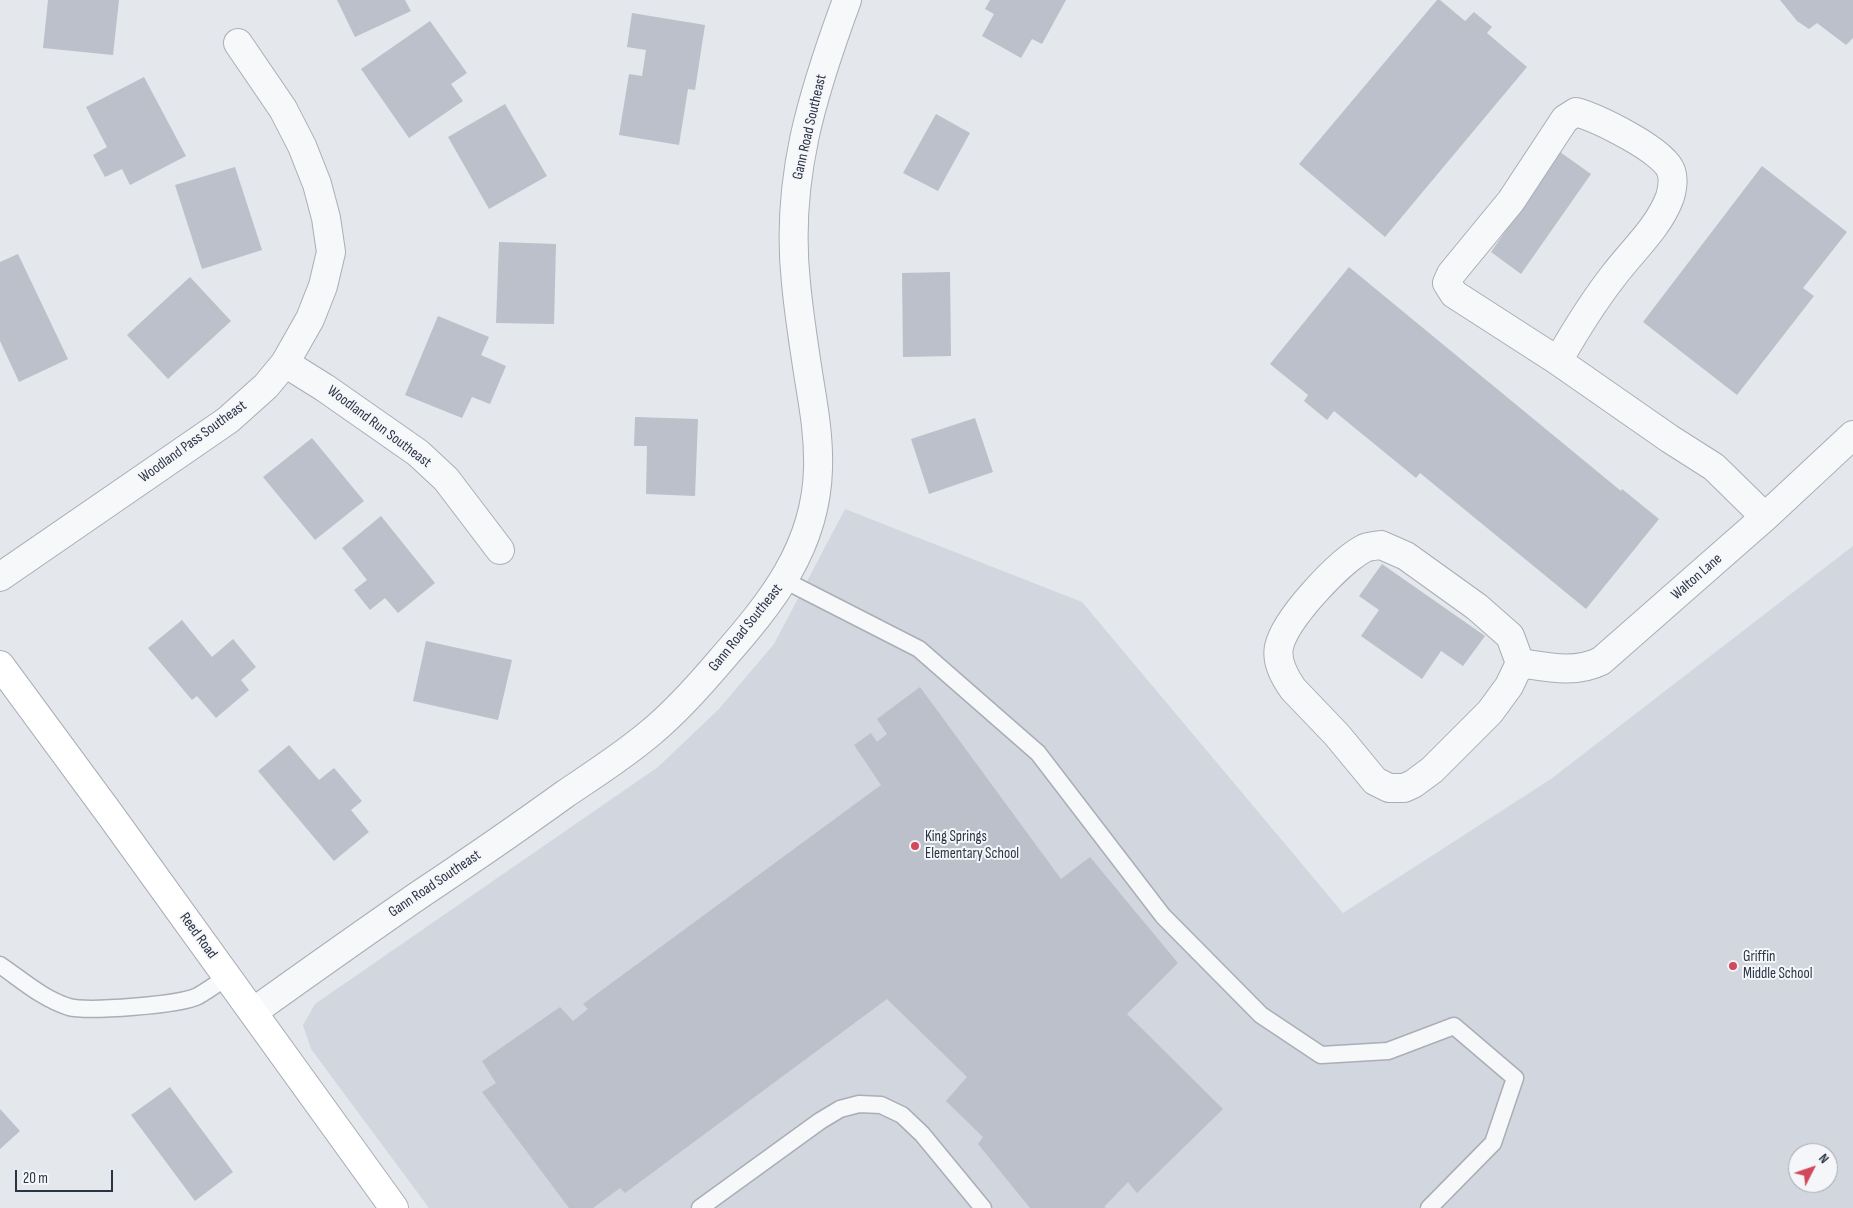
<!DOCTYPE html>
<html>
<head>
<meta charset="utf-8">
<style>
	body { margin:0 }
	#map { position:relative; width:1853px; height:1208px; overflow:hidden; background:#e4e7ec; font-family:"Sofia Sans Condensed",sans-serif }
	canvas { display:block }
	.north { position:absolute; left:1788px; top:1143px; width:50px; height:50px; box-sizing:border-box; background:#f4f6f9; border:1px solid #a4a8b1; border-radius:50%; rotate:49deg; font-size:14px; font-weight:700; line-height:20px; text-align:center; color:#2b3445 }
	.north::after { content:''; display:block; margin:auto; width:18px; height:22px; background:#d1495b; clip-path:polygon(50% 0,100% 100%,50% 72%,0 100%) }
	.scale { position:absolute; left:15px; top:1170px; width:98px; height:22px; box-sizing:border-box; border:2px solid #2b3445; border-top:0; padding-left:6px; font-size:15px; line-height:18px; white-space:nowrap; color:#2b3445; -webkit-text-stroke:4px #f4f6f9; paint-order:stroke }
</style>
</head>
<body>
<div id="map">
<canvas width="1853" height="1208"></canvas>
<div class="north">N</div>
<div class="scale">20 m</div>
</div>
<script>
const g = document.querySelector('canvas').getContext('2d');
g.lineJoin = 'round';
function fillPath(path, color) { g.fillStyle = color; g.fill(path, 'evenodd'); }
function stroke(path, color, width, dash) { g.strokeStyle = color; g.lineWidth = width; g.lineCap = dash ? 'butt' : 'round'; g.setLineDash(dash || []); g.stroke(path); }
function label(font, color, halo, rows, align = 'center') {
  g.font = font + ' "Sofia Sans Condensed",sans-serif'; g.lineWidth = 4; g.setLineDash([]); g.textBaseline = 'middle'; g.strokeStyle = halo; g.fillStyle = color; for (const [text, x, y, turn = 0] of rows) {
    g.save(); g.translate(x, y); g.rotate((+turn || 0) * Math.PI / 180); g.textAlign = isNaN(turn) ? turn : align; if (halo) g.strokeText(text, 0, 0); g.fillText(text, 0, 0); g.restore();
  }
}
fillPath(new Path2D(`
	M 845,509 L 1082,602 L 1343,913 L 1551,779 L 1853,546 L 1853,1208 L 429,1208 L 311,1049 L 303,1025 L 315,1004 L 658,767 L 718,710 L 774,644 ZM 1798,1153 L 1828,1153 L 1828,1183 L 1798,1183 Z`), '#d2d6de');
fillPath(new Path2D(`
	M 48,0 L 119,0 L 113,55 L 43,48 Z
	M 337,0 L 405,0 L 411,11 L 355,37 Z
	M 990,0 L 1066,0 L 1042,44 L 1032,39 L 1021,58 L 982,36 L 994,14 L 985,9 Z
	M 1437,0 L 1440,0 L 1465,21 L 1474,12 L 1492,27 L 1487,33 L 1527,67 L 1385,237 L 1299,164 Z
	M 1780,0 L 1853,0 L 1853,38 L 1846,45 L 1817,23 L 1809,29 L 1797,21 Z
	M 632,13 L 705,25 L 695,90 L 688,89 L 679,145 L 619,135 L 629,74 L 642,76 L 646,50 L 627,47 Z
	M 430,21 L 467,73 L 451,84 L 463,101 L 409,138 L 361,69 Z
	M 144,77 L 186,156 L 130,185 L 122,169 L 105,177 L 93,155 L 107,147 L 86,107 Z
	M 505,104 L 547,176 L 489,209 L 448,137 Z
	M 936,114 L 970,133 L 938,191 L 903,173 Z
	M 1560,152 L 1591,174 L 1521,274 L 1491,252 Z
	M 1762,166 L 1847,232 L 1803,288 L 1814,296 L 1737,395 L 1643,322 Z
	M 235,167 L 262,250 L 202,269 L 175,185 Z
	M 499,242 L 556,244 L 554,324 L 496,323 Z
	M 18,254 L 68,359 L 19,382 L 0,341 L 0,262 Z
	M 1349,267 L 1621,491 L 1622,489 L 1659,519 L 1586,609 L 1420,473 L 1416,478 L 1334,411 L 1327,420 L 1304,401 L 1308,395 L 1270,364 Z
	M 950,272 L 951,356 L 903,357 L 902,273 Z
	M 190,277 L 231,321 L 168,379 L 127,335 Z
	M 438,316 L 489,337 L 481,355 L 506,366 L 490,404 L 472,397 L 462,418 L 405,395 Z
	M 635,417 L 698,419 L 695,496 L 646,494 L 647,446 L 634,446 Z
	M 975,418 L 993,472 L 929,494 L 911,439 Z
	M 312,438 L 364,501 L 315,540 L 263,477 Z
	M 381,516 L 435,583 L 398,613 L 385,598 L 370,610 L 354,590 L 367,580 L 342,548 Z
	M 1382,564 L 1485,636 L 1463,666 L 1441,651 L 1422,679 L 1361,636 L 1379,610 L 1359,596 Z
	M 182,620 L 212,657 L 233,639 L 256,667 L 241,680 L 249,690 L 216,718 L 197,696 L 192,700 L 148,648 Z
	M 426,641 L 512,660 L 498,720 L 413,701 Z
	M 920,687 L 1061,879 L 1090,857 L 1178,963 L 1127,1014 L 1223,1109 L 1137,1193 L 1128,1182 L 1104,1207 L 1106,1208 L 1030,1208 L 978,1144 L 983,1137 L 946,1101 L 967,1077 L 887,999 L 625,1193 L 620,1188 L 593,1208 L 569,1208 L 482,1092 L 496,1083 L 482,1061 L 560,1007 L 573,1021 L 588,1009 L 583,1004 L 881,785 L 854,745 L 871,733 L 877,742 L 887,734 L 877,719 Z
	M 289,745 L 319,780 L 334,768 L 362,801 L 351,810 L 369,832 L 334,861 L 258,771 Z
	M 170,1087 L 233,1172 L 195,1201 L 131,1115 Z
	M 0,1109 L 20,1131 L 0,1149 Z`), '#bbc0ca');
const lane = new Path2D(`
	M 784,580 L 919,649 L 1038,753 L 1163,916 L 1261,1015 L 1321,1055 L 1388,1051 L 1454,1026 L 1515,1078 L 1493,1143 L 1429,1208
	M 0,965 C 22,980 43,999 69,1007 C 88,1012 180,1005 198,996 C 208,990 218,983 227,977
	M 700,1208 L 820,1121 L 840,1109 L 859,1104 L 881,1105 L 902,1115 L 922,1134 L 983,1208`);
const street = new Path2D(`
	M 1576,112 C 1597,118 1664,150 1671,171 C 1674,179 1672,190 1670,197 C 1659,227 1633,250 1614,275 C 1593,302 1575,331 1558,361 L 1454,294 L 1447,283 L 1451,274 L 1511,201 L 1565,119 Z
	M 1558,361 L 1670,439 L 1714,467 L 1765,517
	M 285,363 L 325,388 L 418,453 L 446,479 L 500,550
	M 1381,545 L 1406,556 L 1477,607 L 1510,636 L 1520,663 L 1509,686 L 1490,712 L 1432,770 L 1413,784 L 1404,788 L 1389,788 L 1375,781 L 1337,735 L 1293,689 C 1285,678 1276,661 1279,647 C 1285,619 1338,563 1363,549 C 1368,546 1376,546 1381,545 Z
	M 0,577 L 228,420 L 266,386 L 285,363 L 310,319 L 323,286 L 331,252 L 326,218 L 317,184 L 302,146 L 283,109 L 238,43
	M 1520,663 C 1547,667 1575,674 1601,661 L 1765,517 L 1853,435
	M 253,1012 C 309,972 365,932 422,893 C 470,861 518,828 565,794 C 593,775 623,756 649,734 C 676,712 699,686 721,660 C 771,603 816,548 818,469 C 819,438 814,409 809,379 C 804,347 799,315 796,283 C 785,180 812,95 847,0`);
const secondary = new Path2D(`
	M 0,665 L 109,813 L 394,1208`);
stroke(lane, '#a9aeb7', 19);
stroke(street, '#a9aeb7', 30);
stroke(secondary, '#a9aeb7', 30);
stroke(lane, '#f7f8fa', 16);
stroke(street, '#f7f8fa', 28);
stroke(secondary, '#fff', 28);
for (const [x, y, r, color] of [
	[915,846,5,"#d1495b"],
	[1733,966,5,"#d1495b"]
]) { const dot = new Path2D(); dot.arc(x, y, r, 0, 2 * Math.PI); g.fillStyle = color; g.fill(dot); stroke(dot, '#f4f6f9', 2); }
label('15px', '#2b3445', '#f4f6f9', [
	["Gann Road Southeast",810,127,-77],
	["Woodland Run Southeast",379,427,37],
	["Woodland Pass Southeast",193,442,-36],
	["Walton Lane",1697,577,-41],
	["Gann Road Southeast",746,628,-51],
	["Gann Road Southeast",435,884,-34],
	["Reed Road",198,936,54]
]);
label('15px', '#2b3445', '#f4f6f9', [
	["King Springs",925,837],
	["Elementary School",925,854],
	["Griffin",1743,957],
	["Middle School",1743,974]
], 'left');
</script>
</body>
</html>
